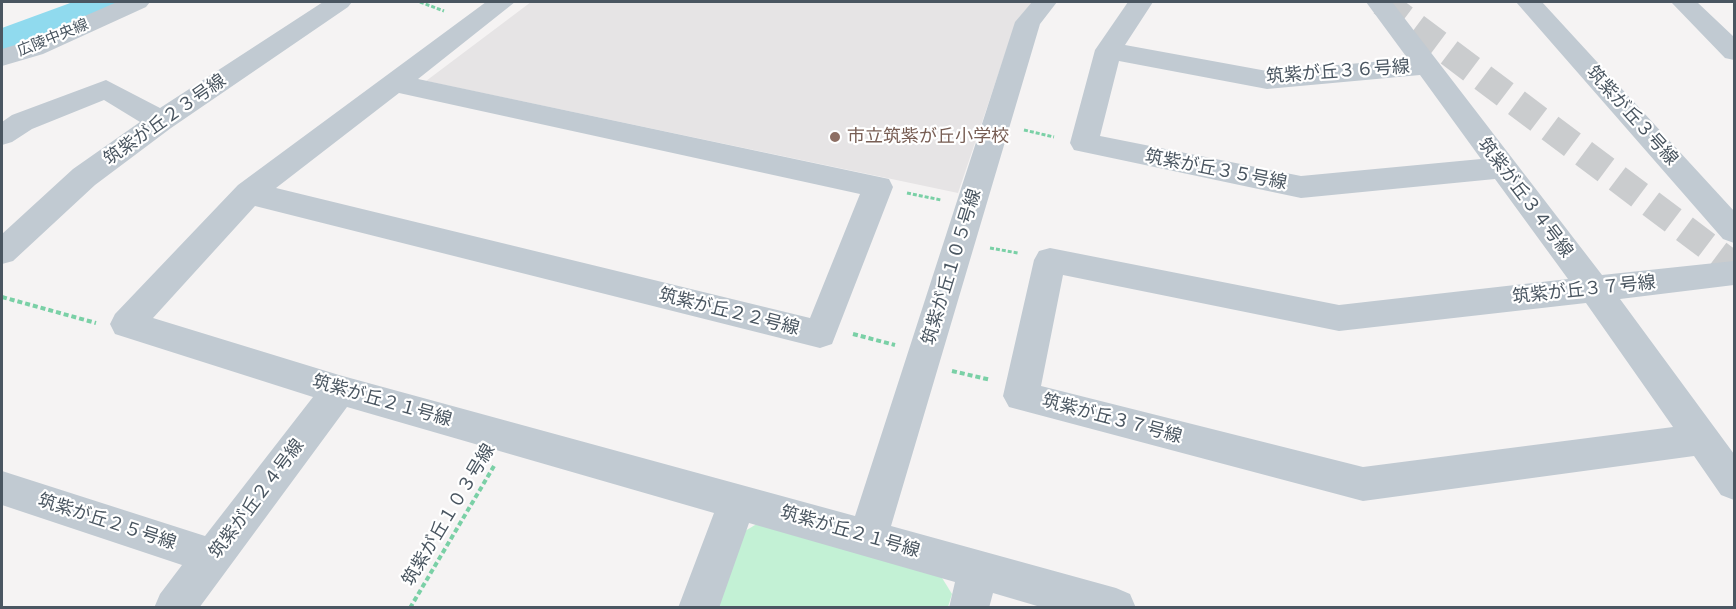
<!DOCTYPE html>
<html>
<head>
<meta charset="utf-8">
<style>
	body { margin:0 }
	#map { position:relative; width:1736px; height:609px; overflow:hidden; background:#f5f3f3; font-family:Karla,sans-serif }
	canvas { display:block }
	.frame { position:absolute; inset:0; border:3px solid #4a5661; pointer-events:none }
</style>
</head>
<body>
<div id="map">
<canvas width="1736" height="609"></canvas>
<div class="frame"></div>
</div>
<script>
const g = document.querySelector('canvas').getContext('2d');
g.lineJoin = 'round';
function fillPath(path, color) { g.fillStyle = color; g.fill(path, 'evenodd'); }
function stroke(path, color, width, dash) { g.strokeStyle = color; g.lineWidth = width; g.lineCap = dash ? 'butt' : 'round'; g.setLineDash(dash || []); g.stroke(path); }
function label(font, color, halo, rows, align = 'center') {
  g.font = font + ' Karla,"Noto Sans JP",sans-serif'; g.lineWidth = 4.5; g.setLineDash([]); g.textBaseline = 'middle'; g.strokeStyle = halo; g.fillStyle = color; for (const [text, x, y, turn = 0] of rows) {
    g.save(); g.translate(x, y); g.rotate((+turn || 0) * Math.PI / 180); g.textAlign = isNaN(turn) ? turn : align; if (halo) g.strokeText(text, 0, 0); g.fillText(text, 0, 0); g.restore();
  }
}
fillPath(new Path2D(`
	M 531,2 L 1033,2 L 1016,22 L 958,193 L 426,81 Z`), '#e6e4e5');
fillPath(new Path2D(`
	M 760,522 L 939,573 L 952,594 L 948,607 L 714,608 L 740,534 Z`), '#c3f1d5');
fillPath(new Path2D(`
	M 73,2 L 133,2 L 127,12 L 87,29 L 2,59 L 2,28 Z`), '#90daee');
stroke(new Path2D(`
	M 1382,2 L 1734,266`), '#caccce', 28, [28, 14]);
stroke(new Path2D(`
	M 420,2 L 444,11
	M 1024,130 L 1054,137
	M 907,193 L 941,200
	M 990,248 L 1018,253`), '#7ad0a6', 3, [4, 2]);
stroke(new Path2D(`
	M 2,297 L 96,323
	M 853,334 L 895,345
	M 952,371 L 991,380
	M 410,608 L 494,466`), '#7ad0a6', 4, [5, 3]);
fillPath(new Path2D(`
	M 323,2 L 352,2 L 348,7 L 171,128 L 95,185 L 13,261 L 2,264 L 2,234 L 73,169 L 140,122 L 104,100 L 32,129 L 12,142 L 2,145 L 2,122 L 12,115 L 106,80 L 160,108 Z
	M 486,2 L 515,2 L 418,79 L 889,179 L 893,187 L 832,344 L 820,348 L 255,206 L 153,318 L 339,375 L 855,516 L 1015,22 L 1032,2 L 1057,2 L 1040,24 L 891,526 L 1116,588 L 1130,594 L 1136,608 L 1044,608 L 993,593 L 989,608 L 949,608 L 955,582 L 749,523 L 719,608 L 678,608 L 714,513 L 347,407 L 199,608 L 154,608 L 160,594 L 182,565 L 2,505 L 2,471 L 205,536 L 313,397 L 115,334 L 110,324 L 115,314 L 238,185 ZM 399,93 L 860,194 L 810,318 L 276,188 Z
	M 1128,2 L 1153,2 L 1125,45 L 1267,71 L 1408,59 L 1366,2 L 1392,2 L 1602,275 L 1734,261 L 1734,285 L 1620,299 L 1734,454 L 1734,500 L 1721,495 L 1694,456 L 1363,501 L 1009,407 L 1003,396 L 1034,260 L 1039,251 L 1050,248 L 1339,305 L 1568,279 L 1495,179 L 1301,198 L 1074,150 L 1070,143 L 1095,50 ZM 1119,61 L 1267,89 L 1420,75 L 1481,159 L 1301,176 L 1100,136 ZM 1063,275 L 1339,331 L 1586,303 L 1673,427 L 1363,467 L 1041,386 Z
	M 1671,2 L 1697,2 L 1734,37 L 1734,60 L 1725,58 Z`), '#c1cad2');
fillPath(new Path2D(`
	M 117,2 L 150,2 L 146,7 L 43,54 L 2,66 L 2,49 L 25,42 Z
	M 1516,2 L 1542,2 L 1734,211 L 1734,243 L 1723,239 Z`), '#c1cad2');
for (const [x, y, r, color] of [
	[835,137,6,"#8d6e63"]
]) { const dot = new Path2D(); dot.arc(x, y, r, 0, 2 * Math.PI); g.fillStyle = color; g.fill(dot); stroke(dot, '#fff', 2); }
label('15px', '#4a5661', '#fff', [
	["広陵中央線",53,38,-22]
]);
label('18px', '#4a5661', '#fff', [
	["筑紫が丘３６号線",1338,72,-4],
	["筑紫が丘３号線",1632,116,48],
	["筑紫が丘２３号線",165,120,-35],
	["筑紫が丘３５号線",1216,170,11],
	["筑紫が丘３４号線",1525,198,53],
	["筑紫が丘１０５号線",952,267,-73],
	["筑紫が丘３７号線",1584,290,-6],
	["筑紫が丘２２号線",729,312,14],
	["筑紫が丘２１号線",382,401,16],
	["筑紫が丘３７号線",1112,419,15],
	["筑紫が丘２４号線",257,499,-53],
	["筑紫が丘１０３号線",449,515,-59],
	["筑紫が丘２５号線",107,522,18],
	["筑紫が丘２１号線",850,532,16]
]);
label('18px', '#785e54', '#fff', [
	["市立筑紫が丘小学校",847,137]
], 'left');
</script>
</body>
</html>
